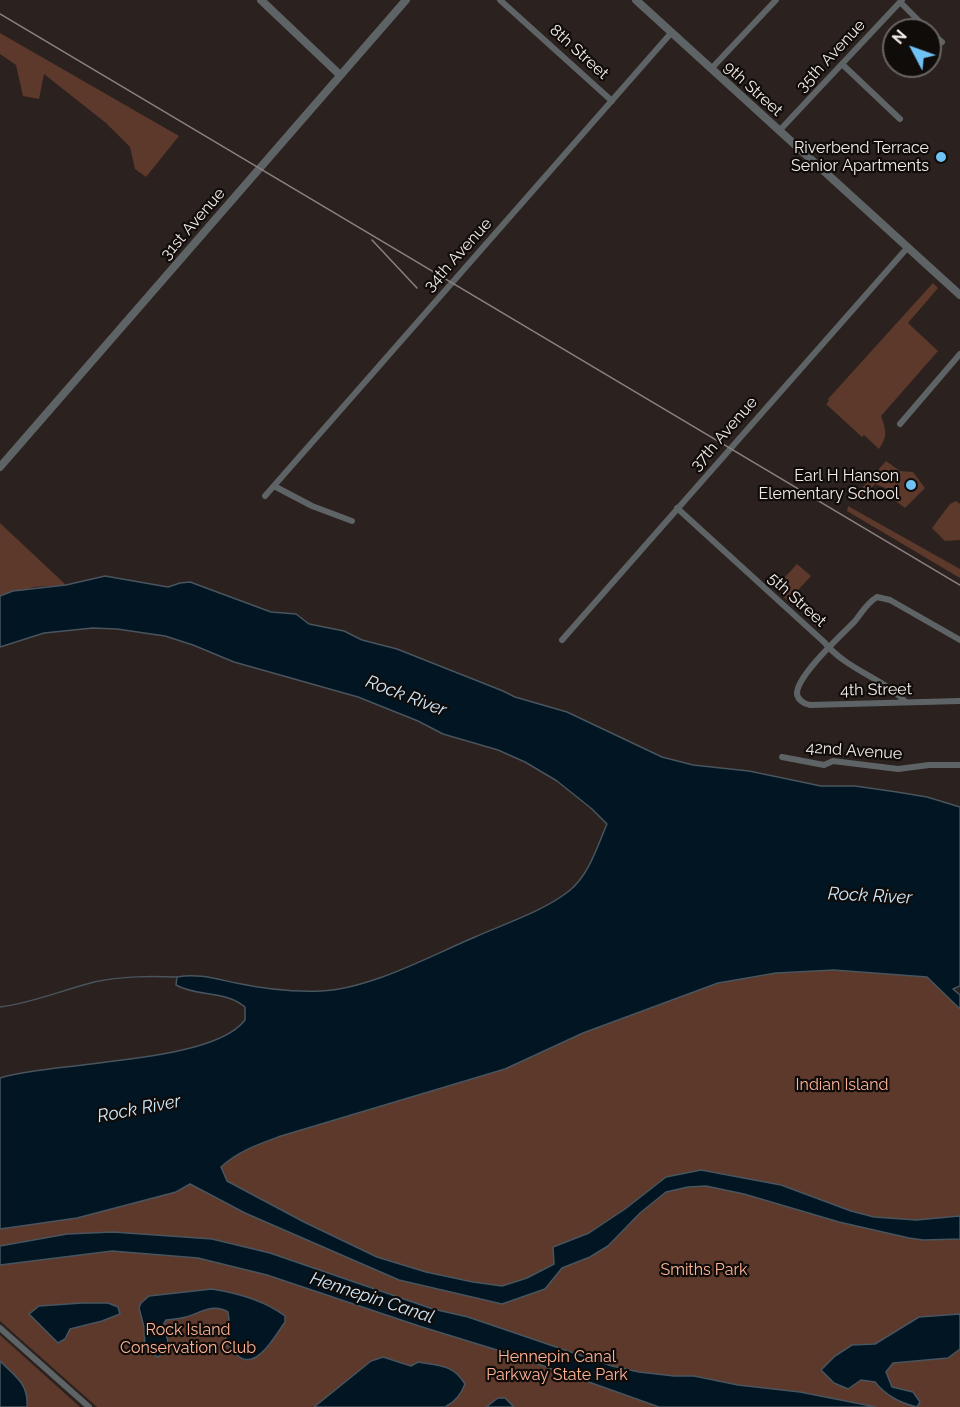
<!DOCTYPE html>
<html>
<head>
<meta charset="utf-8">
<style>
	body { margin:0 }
	#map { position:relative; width:960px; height:1407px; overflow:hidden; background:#2b211e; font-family:Raleway,sans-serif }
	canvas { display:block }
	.north { position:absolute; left:882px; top:18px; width:60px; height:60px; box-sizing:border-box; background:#100c0a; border:2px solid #6a6563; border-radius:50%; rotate:311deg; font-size:16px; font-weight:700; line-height:24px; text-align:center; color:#f2ebe9 }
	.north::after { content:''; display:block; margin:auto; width:21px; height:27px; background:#70c1f4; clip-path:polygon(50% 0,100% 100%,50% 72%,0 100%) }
</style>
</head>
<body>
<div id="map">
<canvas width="960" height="1407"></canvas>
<div class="north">N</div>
</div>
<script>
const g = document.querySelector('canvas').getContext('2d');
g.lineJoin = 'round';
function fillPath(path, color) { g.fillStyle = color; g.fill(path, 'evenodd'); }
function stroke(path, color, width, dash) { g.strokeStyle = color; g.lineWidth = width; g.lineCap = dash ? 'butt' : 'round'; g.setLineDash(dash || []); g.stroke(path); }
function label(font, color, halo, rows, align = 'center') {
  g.font = font + ' Raleway,sans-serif'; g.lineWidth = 4.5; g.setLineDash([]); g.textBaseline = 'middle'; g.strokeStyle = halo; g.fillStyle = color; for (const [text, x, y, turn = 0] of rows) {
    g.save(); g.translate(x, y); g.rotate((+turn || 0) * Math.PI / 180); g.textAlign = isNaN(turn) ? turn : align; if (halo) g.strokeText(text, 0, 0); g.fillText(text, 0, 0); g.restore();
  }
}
fillPath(new Path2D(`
	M 0,33 L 179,136 L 146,177 L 135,169 L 130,147 L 106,123 L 44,74 L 39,99 L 23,96 L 16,65 L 0,54 Z
	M 933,283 L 938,288 L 908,323 L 938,351 L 881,416 C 886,430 888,436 879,449 L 864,435 L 862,437 L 826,404 L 829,401 L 828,399 Z
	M 886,461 L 900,471 L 913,472 L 925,488 L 905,508 L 897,502 L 888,489 L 875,484 L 860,499 L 854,497 Z
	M 956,501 L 960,504 L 960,540 L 945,541 L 932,528 L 950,504 Z
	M 848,506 L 960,569 L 960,578 L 847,511 Z
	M 0,523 L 66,585 L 35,587 L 0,596 Z
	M 797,564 L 811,576 L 788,601 L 775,588 Z
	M 834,970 L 927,977 L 960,1009 L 960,1216 L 916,1220 L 874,1217 L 851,1211 L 781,1185 L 701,1170 L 666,1177 L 625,1209 L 589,1233 L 553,1247 L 554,1263 L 527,1278 L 502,1286 L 473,1282 L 426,1272 L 377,1257 L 304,1222 L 227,1181 L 220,1167 C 238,1151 259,1144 281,1136 L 505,1069 L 583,1033 L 718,983 L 776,973 Z
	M 190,1184 L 245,1213 L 399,1280 L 502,1304 L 545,1289 L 562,1268 L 590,1257 L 608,1246 L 640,1213 L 666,1192 L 688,1187 L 706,1186 L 744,1194 L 839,1222 L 909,1238 L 923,1240 L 960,1239 L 960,1407 L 97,1407 L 0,1321 L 0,1229 L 77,1218 L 176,1192 Z
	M 0,1335 L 80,1407 L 0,1407 Z`), '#5d392c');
const water = new Path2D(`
	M 105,576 L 168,587 L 180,583 L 190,582 L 271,612 L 296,614 L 309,624 L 344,631 L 362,640 L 397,649 L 503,691 L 515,697 L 567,712 L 662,757 L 693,765 L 749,771 L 821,786 L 855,786 L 897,792 L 927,797 L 960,807 L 960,986 L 953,989 L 960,995 L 960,1009 L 927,977 L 834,970 L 776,973 L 718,983 L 583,1033 L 505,1069 L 281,1136 C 259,1144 238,1151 221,1167 L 227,1181 L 304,1222 L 377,1257 L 426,1272 L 473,1282 L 502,1286 L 527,1278 L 554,1264 L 553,1247 L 589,1233 L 625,1209 L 666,1177 L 701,1170 L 781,1185 L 851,1211 L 874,1217 L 916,1220 L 960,1216 L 960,1239 L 923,1240 L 909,1238 L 839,1222 L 744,1194 L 706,1186 L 688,1187 L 666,1192 L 640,1213 L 608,1246 L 590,1257 L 562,1268 L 545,1289 L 502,1304 L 399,1280 L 245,1213 L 190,1184 L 176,1192 L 77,1218 L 0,1229 L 0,1078 C 55,1061 212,1064 245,1020 L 245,1007 C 225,990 197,997 176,985 L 177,977 C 198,973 216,979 236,983 C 264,989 293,992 321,991 C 370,989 430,956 475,937 C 506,923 542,912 569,891 C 589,875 597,847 607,824 L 592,809 L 557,781 L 525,762 L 498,750 L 443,734 L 418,721 L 358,697 L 234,662 L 193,645 L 165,636 L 117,629 L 93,628 L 44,633 L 0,647 L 0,596 L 13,591 L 66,585 Z
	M 113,1232 L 212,1239 L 270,1253 L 433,1309 L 468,1317 L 612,1366 L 639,1372 L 674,1376 L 694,1376 L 738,1385 L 800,1392 L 876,1407 L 659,1407 L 510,1354 L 419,1326 L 267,1275 L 198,1258 L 112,1251 L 0,1265 L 0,1246 L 67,1234 Z
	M 212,1289 C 237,1293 264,1300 285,1316 L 285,1322 C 276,1334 256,1373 237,1355 C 233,1352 227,1345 226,1340 C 225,1333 227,1337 229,1331 C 230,1325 229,1318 228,1312 C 213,1303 200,1313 186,1317 C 179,1319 172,1319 166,1320 L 163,1325 C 168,1340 173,1348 158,1357 L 147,1351 L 145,1346 L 144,1327 L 139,1308 L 141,1303 L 149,1296 Z
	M 82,1303 L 108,1303 L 118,1307 L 120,1314 L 102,1321 L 70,1329 L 65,1339 L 58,1343 L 29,1314 L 39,1306 Z
	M 960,1314 L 960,1349 L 948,1358 L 893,1363 L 886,1372 L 892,1387 L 913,1392 L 920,1402 L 917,1407 C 900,1403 886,1396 875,1382 L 861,1380 L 848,1389 L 834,1383 L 821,1370 L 835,1356 L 852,1345 L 875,1344 L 919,1317 Z
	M 383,1357 L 411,1366 L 418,1362 C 439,1366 453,1364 465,1384 C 461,1395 455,1402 445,1407 L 314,1407 L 371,1361 Z
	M 0,1361 C 15,1376 29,1384 27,1407 L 0,1407 Z
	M 498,1398 L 505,1398 L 514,1407 L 486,1407 Z`);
fillPath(water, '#011522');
stroke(water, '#49555e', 1.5);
stroke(new Path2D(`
	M 0,1007 C 32,1003 63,990 94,982 C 123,976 149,976 177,977`), '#49555e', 1.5);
stroke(new Path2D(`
	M 500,0 L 612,101
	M 900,2 L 928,30
	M 930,32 L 942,42
	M 842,64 L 900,119
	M 711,69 L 776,0
	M 779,131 L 902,0
	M 900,424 L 960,354
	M 274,486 L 312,506 L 352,521
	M 265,496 L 672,32
	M 677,508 L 824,642 C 847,670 881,677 906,702
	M 562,640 L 908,247
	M 960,640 L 890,600 L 877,597 C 867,603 862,612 855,621 C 843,634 796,676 797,694 C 798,700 804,704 810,705 L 960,701
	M 782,757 L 824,765 L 833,761 L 898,769 L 929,765 L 960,765
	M 0,1328 L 89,1407`), '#5e6366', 6);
stroke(new Path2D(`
	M 261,0 L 340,75
	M 636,0 L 960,295
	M 0,467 L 406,0`), '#5e6366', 8);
stroke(new Path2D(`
	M 0,14 L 960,585
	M 372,240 L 417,288`), '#8a817f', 1.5);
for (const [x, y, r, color] of [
	[941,157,6,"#70c1f4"],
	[911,485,6,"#70c1f4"]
]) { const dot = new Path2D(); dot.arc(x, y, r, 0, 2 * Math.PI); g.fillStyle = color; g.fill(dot); stroke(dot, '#100c0a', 2); }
label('16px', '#f2ebe9', '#100c0a', [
	["8th Street",579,52,42],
	["35th Avenue",831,56,-47],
	["9th Street",753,89,42],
	["31st Avenue",193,224,-49],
	["34th Avenue",458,255,-48],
	["37th Avenue",724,434,-49],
	["5th Street",797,600,42],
	["4th Street",876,690,-1],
	["42nd Avenue",854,751,4]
]);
label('16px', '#f2ebe9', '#100c0a', [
	["Riverbend Terrace",929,148],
	["Senior Apartments",929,166],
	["Earl H Hanson",899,476],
	["Elementary School",899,494]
], 'right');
label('16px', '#feb398', '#100c0a', [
	["Indian Island",842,1085],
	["Smiths Park",704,1270],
	["Rock Island",188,1330],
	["Conservation Club",188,1348],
	["Hennepin Canal",557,1357],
	["Parkway State Park",557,1375]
]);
label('italic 18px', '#cee9fb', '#100c0a', [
	["Rock River",406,696,21],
	["Rock River",870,896,3],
	["Rock River",139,1109,-11],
	["Hennepin Canal",372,1298,18]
]);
</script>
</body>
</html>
